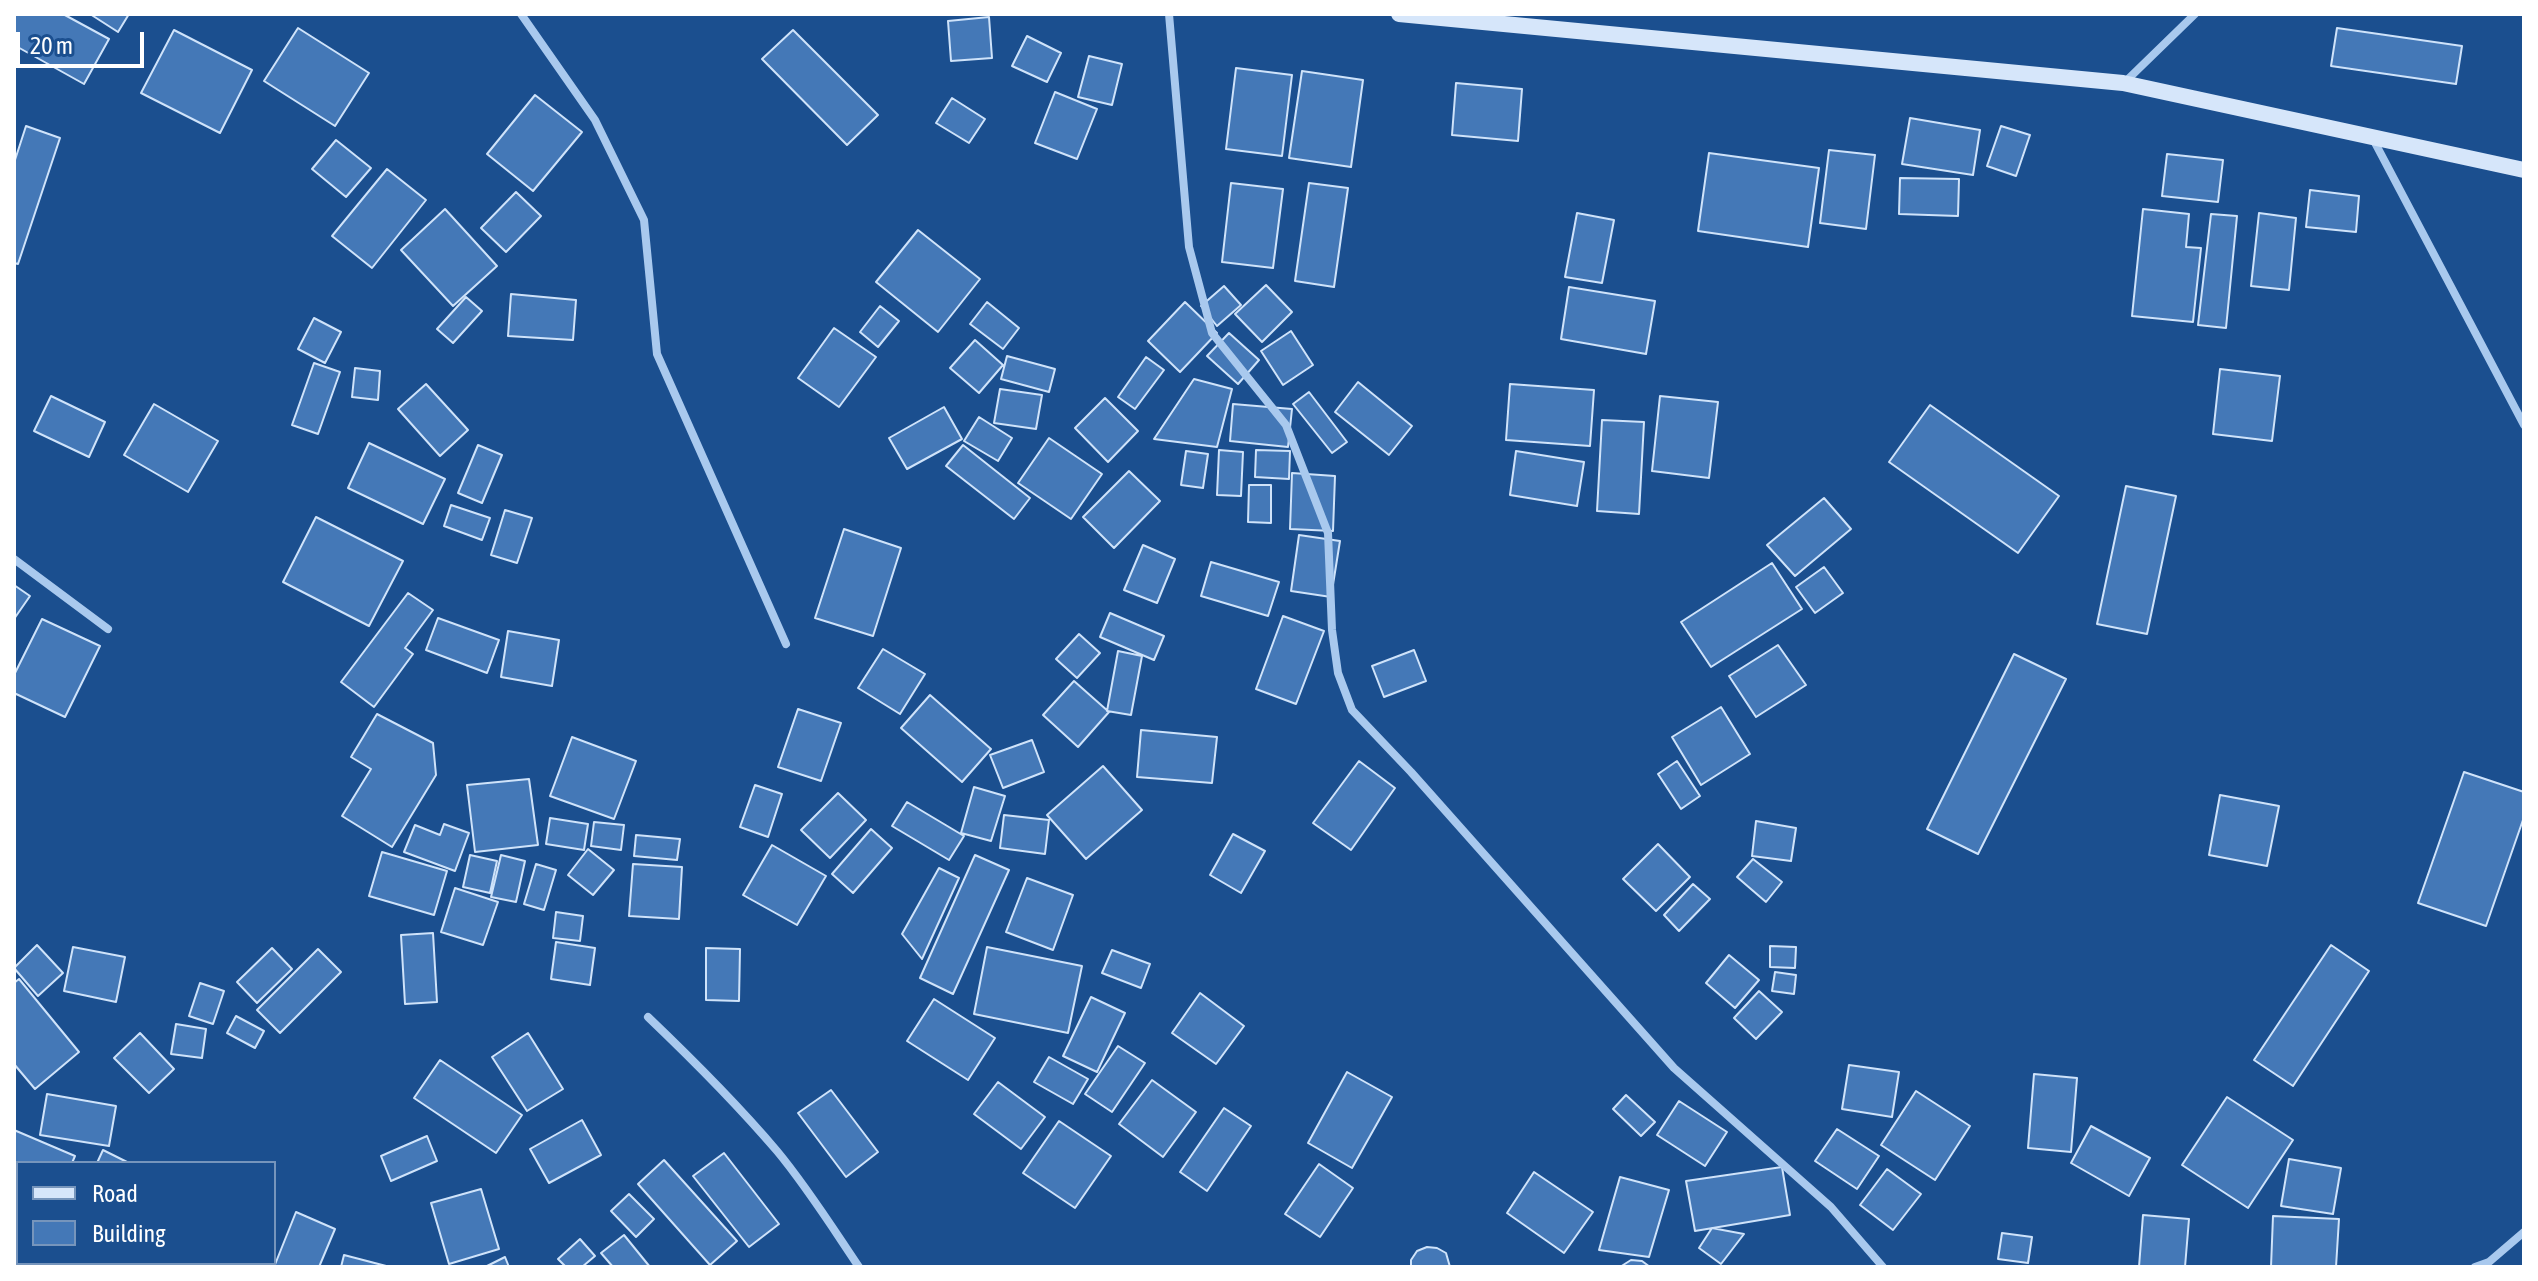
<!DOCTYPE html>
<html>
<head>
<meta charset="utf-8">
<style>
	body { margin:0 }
	#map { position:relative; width:2538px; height:1281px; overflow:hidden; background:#1b4f8f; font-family:"Asap Condensed",sans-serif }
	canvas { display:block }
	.frame { position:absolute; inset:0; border:16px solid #fff; pointer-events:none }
	.legend { position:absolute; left:16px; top:1161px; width:260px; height:104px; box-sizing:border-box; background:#1b4f8f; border:2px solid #7695bc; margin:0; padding:10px 14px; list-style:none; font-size:24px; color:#fff }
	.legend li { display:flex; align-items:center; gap:16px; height:40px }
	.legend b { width:40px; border:2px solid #7695bc }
	.scale { position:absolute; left:16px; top:32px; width:128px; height:36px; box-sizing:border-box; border:4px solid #fff; border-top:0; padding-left:10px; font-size:24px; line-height:28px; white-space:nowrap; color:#fff; -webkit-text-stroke:6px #1b4f8f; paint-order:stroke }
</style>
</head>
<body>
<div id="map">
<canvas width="2538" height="1281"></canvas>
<div class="frame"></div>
<ul class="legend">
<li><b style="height:10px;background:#d6e6fa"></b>Road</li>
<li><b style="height:22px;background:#4478b7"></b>Building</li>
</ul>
<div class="scale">20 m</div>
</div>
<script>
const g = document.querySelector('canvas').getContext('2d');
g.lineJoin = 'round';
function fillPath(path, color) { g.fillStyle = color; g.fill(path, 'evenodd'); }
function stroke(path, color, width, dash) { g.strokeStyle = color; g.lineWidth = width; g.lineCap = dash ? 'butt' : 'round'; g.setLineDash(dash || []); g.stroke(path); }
const building = new Path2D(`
	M 14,14 L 63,14 L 109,39 L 84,84 L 14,45 Z
	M 90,14 L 129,14 L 118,32 Z
	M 989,17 L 992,58 L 951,61 L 948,21 Z
	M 298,28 L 369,73 L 335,126 L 264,81 Z
	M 2337,28 L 2462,46 L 2456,84 L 2331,66 Z
	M 174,30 L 252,70 L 220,133 L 141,93 Z
	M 793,30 L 878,115 L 847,145 L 762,59 Z
	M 1027,36 L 1061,53 L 1047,82 L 1012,66 Z
	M 1089,56 L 1122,64 L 1112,105 L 1078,97 Z
	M 1236,68 L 1292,75 L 1282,156 L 1226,149 Z
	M 1302,71 L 1363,80 L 1351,167 L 1289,158 Z
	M 1456,83 L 1522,89 L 1518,141 L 1452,135 Z
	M 1055,92 L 1097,109 L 1077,159 L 1035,143 Z
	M 535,95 L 582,132 L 533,191 L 487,154 Z
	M 952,98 L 985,119 L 969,143 L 936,123 Z
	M 1910,118 L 1980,130 L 1973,175 L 1902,164 Z
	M 26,126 L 60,138 L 18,264 L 14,263 L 14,163 Z
	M 2001,126 L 2030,135 L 2016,176 L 1987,166 Z
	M 336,140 L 371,168 L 346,197 L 312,169 Z
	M 1829,150 L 1875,155 L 1866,229 L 1820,223 Z
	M 1709,153 L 1819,168 L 1808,247 L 1698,231 Z
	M 2167,154 L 2223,160 L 2218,202 L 2162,196 Z
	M 387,169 L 426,200 L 372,268 L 332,236 Z
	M 1900,178 L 1959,179 L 1958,216 L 1899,214 Z
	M 1231,183 L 1283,189 L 1273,268 L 1222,262 Z
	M 1309,183 L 1348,188 L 1334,287 L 1295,281 Z
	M 2310,190 L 2359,196 L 2356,232 L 2306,227 Z
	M 516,192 L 541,216 L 506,252 L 481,228 Z
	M 445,209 L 497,266 L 453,306 L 401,250 Z
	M 2143,209 L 2189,214 L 2186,247 L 2201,248 L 2193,322 L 2132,316 Z
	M 1577,213 L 1614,220 L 1602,283 L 1565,277 Z
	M 2259,213 L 2296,218 L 2289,290 L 2251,286 Z
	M 2211,214 L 2237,216 L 2226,328 L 2198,325 Z
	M 918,230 L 980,279 L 938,332 L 876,282 Z
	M 1266,285 L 1292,312 L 1262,342 L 1235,314 Z
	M 1224,286 L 1241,305 L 1217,326 L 1201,306 Z
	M 1569,287 L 1655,301 L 1646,354 L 1561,339 Z
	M 511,294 L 576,300 L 573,340 L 508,336 Z
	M 466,297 L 482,311 L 453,343 L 437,329 Z
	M 987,302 L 1019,328 L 1003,349 L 970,324 Z
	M 1185,302 L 1217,333 L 1180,372 L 1148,341 Z
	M 880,306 L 899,321 L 878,347 L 860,332 Z
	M 314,318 L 341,332 L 325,363 L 298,349 Z
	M 834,328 L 876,357 L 839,407 L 798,378 Z
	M 1291,331 L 1313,365 L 1283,385 L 1261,351 Z
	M 1229,333 L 1259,360 L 1238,384 L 1207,356 Z
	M 975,340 L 1003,365 L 979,393 L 950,368 Z
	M 1007,356 L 1055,369 L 1049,392 L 1001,379 Z
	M 1146,357 L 1164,370 L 1135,409 L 1118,397 Z
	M 314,363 L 340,372 L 318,434 L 292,425 Z
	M 355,368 L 380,371 L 378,400 L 352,397 Z
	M 2220,369 L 2280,376 L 2272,441 L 2213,434 Z
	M 1194,379 L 1232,389 L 1217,447 L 1154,439 Z
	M 1358,382 L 1412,426 L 1389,455 L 1335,412 Z
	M 426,384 L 468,430 L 440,456 L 398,409 Z
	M 1510,384 L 1594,390 L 1590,446 L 1506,440 Z
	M 1000,389 L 1042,395 L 1036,429 L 994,423 Z
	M 1309,392 L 1347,442 L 1332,453 L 1293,404 Z
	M 51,396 L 105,422 L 89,457 L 34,431 Z
	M 1660,396 L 1718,402 L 1709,478 L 1652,471 Z
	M 1105,398 L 1138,431 L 1108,462 L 1075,428 Z
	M 154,404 L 218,441 L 188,492 L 124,455 Z
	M 1233,404 L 1292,409 L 1288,447 L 1230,441 Z
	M 1930,405 L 2059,496 L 2018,553 L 1889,462 Z
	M 944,407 L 962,439 L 907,469 L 889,438 Z
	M 979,417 L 1012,438 L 998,461 L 964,441 Z
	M 1602,420 L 1644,422 L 1639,514 L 1597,511 Z
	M 1049,438 L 1102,474 L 1071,519 L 1018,483 Z
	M 369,443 L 445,479 L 423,524 L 348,488 Z
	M 478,445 L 502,455 L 482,503 L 458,493 Z
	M 963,445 L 1030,498 L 1014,519 L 946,466 Z
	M 1219,450 L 1243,452 L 1241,496 L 1217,495 Z
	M 1256,450 L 1290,451 L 1289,479 L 1255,477 Z
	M 1186,451 L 1208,454 L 1203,488 L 1181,485 Z
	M 1516,451 L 1584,462 L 1577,506 L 1510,495 Z
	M 1129,471 L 1160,501 L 1114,548 L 1083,517 Z
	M 1292,473 L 1335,476 L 1333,531 L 1290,529 Z
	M 1249,485 L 1271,485 L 1271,523 L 1248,522 Z
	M 2126,486 L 2176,496 L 2147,634 L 2097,624 Z
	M 1824,498 L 1851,529 L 1795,576 L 1767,545 Z
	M 451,505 L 490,518 L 482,540 L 444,526 Z
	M 505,510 L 532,518 L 517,563 L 491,555 Z
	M 316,517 L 403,561 L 369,626 L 283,582 Z
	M 844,529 L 901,548 L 873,636 L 815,618 Z
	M 1299,535 L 1340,541 L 1331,597 L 1291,591 Z
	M 1143,545 L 1175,559 L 1157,603 L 1124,590 Z
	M 1211,562 L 1279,582 L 1268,616 L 1201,596 Z
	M 1772,563 L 1802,609 L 1711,667 L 1681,622 Z
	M 1824,567 L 1843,593 L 1815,613 L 1796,587 Z
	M 14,585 L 30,596 L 14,619 Z
	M 408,593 L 433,610 L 405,648 L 413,654 L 374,707 L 341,682 Z
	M 1110,613 L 1164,636 L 1154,660 L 1100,637 Z
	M 1283,616 L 1324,631 L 1296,704 L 1256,689 Z
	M 438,618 L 499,640 L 487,673 L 426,650 Z
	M 42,619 L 100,646 L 65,717 L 14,693 L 14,675 Z
	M 508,631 L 559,640 L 552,686 L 501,677 Z
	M 1079,634 L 1100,653 L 1077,678 L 1056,659 Z
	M 1778,645 L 1806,685 L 1756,717 L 1729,676 Z
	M 883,649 L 925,674 L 900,714 L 858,688 Z
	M 1414,650 L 1426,681 L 1384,697 L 1372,666 Z
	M 1118,651 L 1142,656 L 1131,715 L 1107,711 Z
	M 2014,654 L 2066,679 L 1978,854 L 1927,829 Z
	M 1074,681 L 1109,712 L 1078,747 L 1043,715 Z
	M 930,695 L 991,749 L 962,782 L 901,728 Z
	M 1721,707 L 1750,754 L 1701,785 L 1672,737 Z
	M 798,709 L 841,723 L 821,781 L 778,767 Z
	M 377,714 L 433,743 L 436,775 L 392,847 L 342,816 L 371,769 L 351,757 Z
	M 1141,730 L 1217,737 L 1212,783 L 1137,777 Z
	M 572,737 L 636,761 L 614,819 L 550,796 Z
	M 1032,740 L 1044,772 L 1003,788 L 990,755 Z
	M 1359,761 L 1395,788 L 1351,850 L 1313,823 Z
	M 1677,761 L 1700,796 L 1681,809 L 1658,774 Z
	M 1103,766 L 1142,810 L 1086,859 L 1047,815 Z
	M 2464,772 L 2524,792 L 2524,817 L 2486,926 L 2418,903 Z
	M 529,779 L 538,845 L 475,852 L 467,785 Z
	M 755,785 L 782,794 L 768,837 L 740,827 Z
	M 974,787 L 1005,796 L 991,841 L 961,833 Z
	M 838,793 L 866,820 L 830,858 L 801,830 Z
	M 2220,795 L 2279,806 L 2267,866 L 2209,855 Z
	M 907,802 L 964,836 L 949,860 L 892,826 Z
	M 1004,815 L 1049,820 L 1045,854 L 1000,848 Z
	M 550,818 L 588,824 L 584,850 L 546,844 Z
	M 1756,821 L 1796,828 L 1791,861 L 1752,856 Z
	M 594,822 L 624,825 L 621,850 L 591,846 Z
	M 444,824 L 469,833 L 455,871 L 404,852 L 415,825 L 440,835 Z
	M 871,829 L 892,848 L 853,893 L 832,874 Z
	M 1233,834 L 1265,851 L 1241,893 L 1210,875 Z
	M 636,835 L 680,839 L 677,860 L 634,856 Z
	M 1658,844 L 1690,877 L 1656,911 L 1623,879 Z
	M 772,845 L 826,876 L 797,925 L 743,895 Z
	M 588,849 L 614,870 L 593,895 L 568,875 Z
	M 382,852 L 447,871 L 434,915 L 369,896 Z
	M 470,855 L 497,861 L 490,893 L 463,887 Z
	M 501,855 L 525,861 L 516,902 L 491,897 Z
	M 975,855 L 1009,870 L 953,994 L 920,978 Z
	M 1753,859 L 1782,882 L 1766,902 L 1737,877 Z
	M 536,864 L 556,870 L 544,910 L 524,904 Z
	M 633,864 L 682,867 L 679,919 L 629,916 Z
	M 939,868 L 959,878 L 922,959 L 902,934 Z
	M 1027,878 L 1073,895 L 1053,950 L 1006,932 Z
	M 1693,884 L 1710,899 L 1679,931 L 1664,915 Z
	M 455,888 L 498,902 L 483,945 L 441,932 Z
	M 556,912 L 583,916 L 580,941 L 553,938 Z
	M 433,933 L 437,1002 L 405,1004 L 401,935 Z
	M 556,942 L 595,948 L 590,985 L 551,979 Z
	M 37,945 L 63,973 L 38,996 L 14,968 Z
	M 2331,945 L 2369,971 L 2293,1086 L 2254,1060 Z
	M 1770,946 L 1796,947 L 1795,968 L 1770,967 Z
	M 73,947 L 125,957 L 116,1002 L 64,991 Z
	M 987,947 L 1082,966 L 1068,1033 L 974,1014 Z
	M 272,948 L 292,969 L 257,1003 L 237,982 Z
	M 706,948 L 740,949 L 739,1001 L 706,1000 Z
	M 318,949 L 341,972 L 280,1033 L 257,1010 Z
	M 1112,950 L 1150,964 L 1141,988 L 1102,973 Z
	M 1729,955 L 1759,980 L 1735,1008 L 1706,983 Z
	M 1775,972 L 1796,975 L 1794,994 L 1772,991 Z
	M 19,979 L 79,1052 L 35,1089 L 14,1064 L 14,983 Z
	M 200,983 L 224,991 L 213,1024 L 189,1016 Z
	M 1759,991 L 1782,1012 L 1756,1039 L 1734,1018 Z
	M 1200,993 L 1244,1026 L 1216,1064 L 1172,1033 Z
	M 1091,997 L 1125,1013 L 1097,1072 L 1063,1056 Z
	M 934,999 L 995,1038 L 968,1080 L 907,1041 Z
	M 236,1016 L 264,1031 L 255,1048 L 227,1033 Z
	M 176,1024 L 206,1029 L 202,1058 L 171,1054 Z
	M 140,1033 L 174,1069 L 149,1093 L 114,1058 Z
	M 528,1033 L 563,1089 L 527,1111 L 492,1057 Z
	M 1118,1046 L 1145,1063 L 1112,1112 L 1085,1094 Z
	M 1049,1057 L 1088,1079 L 1073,1104 L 1034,1082 Z
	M 440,1060 L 522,1115 L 496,1153 L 414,1098 Z
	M 1849,1065 L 1899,1072 L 1892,1117 L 1842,1109 Z
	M 1347,1072 L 1392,1097 L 1352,1168 L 1308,1143 Z
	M 2034,1074 L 2077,1078 L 2071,1152 L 2028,1148 Z
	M 1152,1080 L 1196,1112 L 1163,1157 L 1119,1124 Z
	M 998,1082 L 1045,1117 L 1021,1149 L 974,1114 Z
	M 831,1090 L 878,1152 L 846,1177 L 798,1113 Z
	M 1916,1091 L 1970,1126 L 1935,1180 L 1881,1145 Z
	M 47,1094 L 116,1106 L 109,1146 L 40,1135 Z
	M 1626,1095 L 1655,1122 L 1641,1136 L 1613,1109 Z
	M 2227,1097 L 2293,1140 L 2248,1208 L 2182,1165 Z
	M 1679,1101 L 1727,1132 L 1705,1166 L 1657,1135 Z
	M 1224,1108 L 1251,1126 L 1207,1191 L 1180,1172 Z
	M 582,1120 L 601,1155 L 549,1183 L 530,1149 Z
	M 1059,1121 L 1111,1156 L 1075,1208 L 1023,1173 Z
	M 2091,1126 L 2150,1158 L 2129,1196 L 2071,1163 Z
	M 1837,1129 L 1879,1156 L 1857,1189 L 1815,1161 Z
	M 14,1130 L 75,1156 L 72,1163 L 18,1163 L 18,1188 L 14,1186 Z
	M 427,1136 L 437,1161 L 391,1181 L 381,1156 Z
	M 103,1150 L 129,1163 L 97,1163 Z
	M 724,1153 L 779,1224 L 749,1247 L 693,1176 Z
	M 2289,1159 L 2341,1168 L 2333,1214 L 2281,1206 Z
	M 664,1160 L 737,1241 L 710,1265 L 638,1184 Z
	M 1319,1164 L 1353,1188 L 1320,1237 L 1285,1214 Z
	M 1782,1167 L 1790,1215 L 1695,1231 L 1686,1181 Z
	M 1887,1169 L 1921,1194 L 1893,1230 L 1860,1205 Z
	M 1534,1172 L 1593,1212 L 1564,1253 L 1507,1213 Z
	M 1620,1177 L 1669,1190 L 1649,1257 L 1599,1250 Z
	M 481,1189 L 499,1249 L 449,1264 L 431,1203 Z
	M 629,1194 L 654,1219 L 636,1237 L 611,1211 Z
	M 16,1207 L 18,1208 L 18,1257 L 14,1255 Z
	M 296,1212 L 335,1229 L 319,1267 L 274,1267 Z
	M 2143,1215 L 2189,1219 L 2185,1267 L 2139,1267 Z
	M 2273,1216 L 2339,1219 L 2336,1267 L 2271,1267 Z
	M 1712,1228 L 1744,1234 L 1721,1264 L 1699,1248 Z
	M 2002,1233 L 2032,1237 L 2028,1263 L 1998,1259 Z
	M 624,1235 L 650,1267 L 613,1267 L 601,1253 Z
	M 580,1239 L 595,1256 L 582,1267 L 566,1267 L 558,1259 Z
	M 1427,1247 L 1437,1248 L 1446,1253 L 1450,1267 L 1411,1267 L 1411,1260 L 1417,1251 Z
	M 344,1255 L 390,1267 L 341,1267 Z
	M 505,1257 L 509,1267 L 485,1267 Z
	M 1631,1260 L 1642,1261 L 1650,1267 L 1620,1267 Z
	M 33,1263 L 65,1263 L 64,1267 L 42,1267 Z
	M 159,1263 L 207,1263 L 205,1267 L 157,1267 Z
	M 223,1263 L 255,1263 L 254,1267 L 222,1267 Z`);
fillPath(building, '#4478b7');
stroke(building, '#cfe3fa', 2);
stroke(new Path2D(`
	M 521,14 L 595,120 L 644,220 L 657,354 L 786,644
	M 1169,14 L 1189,247 L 1212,333 L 1286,425 L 1328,533 L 1332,630 L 1338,673 L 1352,710 L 1411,772 L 1674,1068 L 1831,1207 L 1883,1267
	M 2124,83 L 2195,14
	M 2373,139 L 2524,425
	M 14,559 L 108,629
	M 648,1017 C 693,1060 737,1104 777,1151 C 807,1187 832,1227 859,1267
	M 2475,1267 L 2489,1262 L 2524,1232`), '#a9c9ee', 8);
stroke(new Path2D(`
	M 1399,14 L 2123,83 L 2524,170`), '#d6e6fa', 16);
</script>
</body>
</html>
